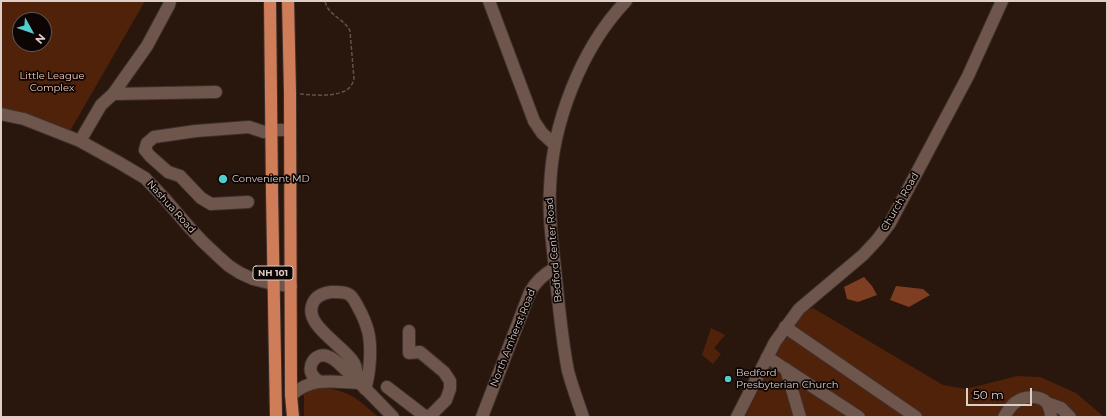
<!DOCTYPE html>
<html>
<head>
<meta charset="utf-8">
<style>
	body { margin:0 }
	#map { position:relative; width:1108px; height:418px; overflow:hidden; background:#29160d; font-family:Montserrat,sans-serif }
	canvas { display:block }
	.frame { position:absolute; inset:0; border:2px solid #ddcec8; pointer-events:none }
	.north { position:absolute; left:12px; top:12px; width:40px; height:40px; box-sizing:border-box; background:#0c0503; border:1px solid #605552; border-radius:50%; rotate:130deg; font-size:11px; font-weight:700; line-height:16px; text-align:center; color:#ddcec8 }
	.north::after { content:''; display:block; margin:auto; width:14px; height:18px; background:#52cdcc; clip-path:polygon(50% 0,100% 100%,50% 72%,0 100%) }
	.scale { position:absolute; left:966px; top:388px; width:66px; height:18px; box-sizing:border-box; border:2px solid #ddcec8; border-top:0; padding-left:5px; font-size:12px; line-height:14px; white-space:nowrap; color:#ddcec8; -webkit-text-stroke:3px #0c0503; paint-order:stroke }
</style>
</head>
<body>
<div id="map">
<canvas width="1108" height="418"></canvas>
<div class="frame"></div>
<div class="north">N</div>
<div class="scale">50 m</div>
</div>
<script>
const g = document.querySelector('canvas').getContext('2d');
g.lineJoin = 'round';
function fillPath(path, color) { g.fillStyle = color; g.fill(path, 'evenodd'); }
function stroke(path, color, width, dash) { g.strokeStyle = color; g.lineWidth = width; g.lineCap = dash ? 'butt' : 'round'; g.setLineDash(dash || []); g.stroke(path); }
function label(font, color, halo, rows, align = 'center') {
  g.font = font + ' Montserrat,sans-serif'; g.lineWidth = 3.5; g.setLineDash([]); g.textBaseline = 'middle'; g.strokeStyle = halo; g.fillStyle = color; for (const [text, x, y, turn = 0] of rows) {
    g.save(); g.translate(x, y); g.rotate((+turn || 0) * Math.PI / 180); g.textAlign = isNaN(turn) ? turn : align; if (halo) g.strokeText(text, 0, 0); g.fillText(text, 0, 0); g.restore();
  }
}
fillPath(new Path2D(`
	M 1,1 L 145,1 L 70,131 L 23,114 L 1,108 ZM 20,20 L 44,20 L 44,44 L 20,44 Z
	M 813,308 L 943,385 L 966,389 L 1017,376 L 1040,377 L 1076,393 L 1104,417 L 745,417 L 783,340 L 796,320 L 807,310 Z
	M 711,328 L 725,335 L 714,348 L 721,354 L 713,364 L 702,355 Z
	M 321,387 C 350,391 357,398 378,417 L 304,417 L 304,388 Z`), '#51220a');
fillPath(new Path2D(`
	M 864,277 L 872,286 L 877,295 L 858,302 L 847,299 L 844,287 Z
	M 896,286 L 923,289 L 930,295 L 909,307 L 890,300 Z`), '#7e3e21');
const minor = new Path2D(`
	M 489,1 L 534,121 L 542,133 L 554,144
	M 113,94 L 147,46 L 169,5 L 170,1
	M 1,114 L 24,119 L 80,141 L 118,162 L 145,178 L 165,199 L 189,227 L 202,241 L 220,258 L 229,266 L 240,273 L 253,279 L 273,284 L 291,286
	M 80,141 L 101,105 L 113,94 L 216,92
	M 248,202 L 211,204 L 201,198 L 180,176 L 168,172 L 150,156 L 145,150 L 147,143 L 154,137 L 196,131 L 249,127 L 264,132 L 272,130 L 290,130
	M 785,327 L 916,417
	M 409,331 L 409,353 L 420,352 L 444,372 L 450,381 L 450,389 L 446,400 L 429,417
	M 767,357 L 859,417
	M 786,369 L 800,417
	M 357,380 C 357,374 357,369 354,363 C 345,346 302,325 313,303 C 316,296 324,293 331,292 C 337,292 346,291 351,296 C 354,299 357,305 359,309 C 363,316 366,324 368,331 C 372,347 370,374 365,389
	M 319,381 C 317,380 315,379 314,377 C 305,368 315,352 327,356 C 335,358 341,366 347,371 C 363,386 378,401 393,417
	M 387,387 L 426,417
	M 291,395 C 314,376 333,382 360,383
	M 1047,403 L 1061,408 L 1070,417
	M 482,417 L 530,292 C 536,281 544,274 555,268
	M 583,417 C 578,402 572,386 568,371 C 562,340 559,309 556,278 C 553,248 548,218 550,188 C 552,124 581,48 626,1
	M 737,417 L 775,342 L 799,309 L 863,255 L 877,240 L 890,223 L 968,76 L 1002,1
	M 1004,417 C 1007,412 1011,405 1016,402 C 1023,396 1039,395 1046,402 C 1049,405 1051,413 1051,417`);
const highway = new Path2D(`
	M 270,1 L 272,192 L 276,417
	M 288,1 L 290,93 L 291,395 L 293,417`);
stroke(minor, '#3e302c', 14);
stroke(highway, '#3e302c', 14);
stroke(new Path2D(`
	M 300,94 C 313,95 340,98 350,87 C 352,85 353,82 354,79 L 350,31 C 344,18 328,16 325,1`), '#64524a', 1.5, [4, 2]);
stroke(minor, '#6e564c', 12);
stroke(highway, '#cf7d59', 12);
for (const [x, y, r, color] of [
	[223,179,5,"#52cdcc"],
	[728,379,4,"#52cdcc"]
]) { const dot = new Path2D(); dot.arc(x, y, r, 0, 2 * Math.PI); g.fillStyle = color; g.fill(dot); stroke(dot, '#0c0503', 1.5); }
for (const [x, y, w] of [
	[273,273,40]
]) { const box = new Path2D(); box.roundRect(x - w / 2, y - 7, w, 14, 3); g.fillStyle = '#0c0503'; g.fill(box); stroke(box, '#ddcec8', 1); }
label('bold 9px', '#ddcec8', null, [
	["NH 101",273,273]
]);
label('10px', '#f5cdbc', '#0c0503', [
	["Little League",52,76],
	["Complex",52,88]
]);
label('10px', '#ddcec8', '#0c0503', [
	["Convenient MD",232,179],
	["Bedford",736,373],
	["Presbyterian Church",736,385]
], 'left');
label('10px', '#ddcec8', '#0c0503', [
	["Church Road",900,202,-60],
	["Nashua Road",171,207,48],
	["Bedford Center Road",554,250,-95],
	["North Amherst Road",513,338,-68]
]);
</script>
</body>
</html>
